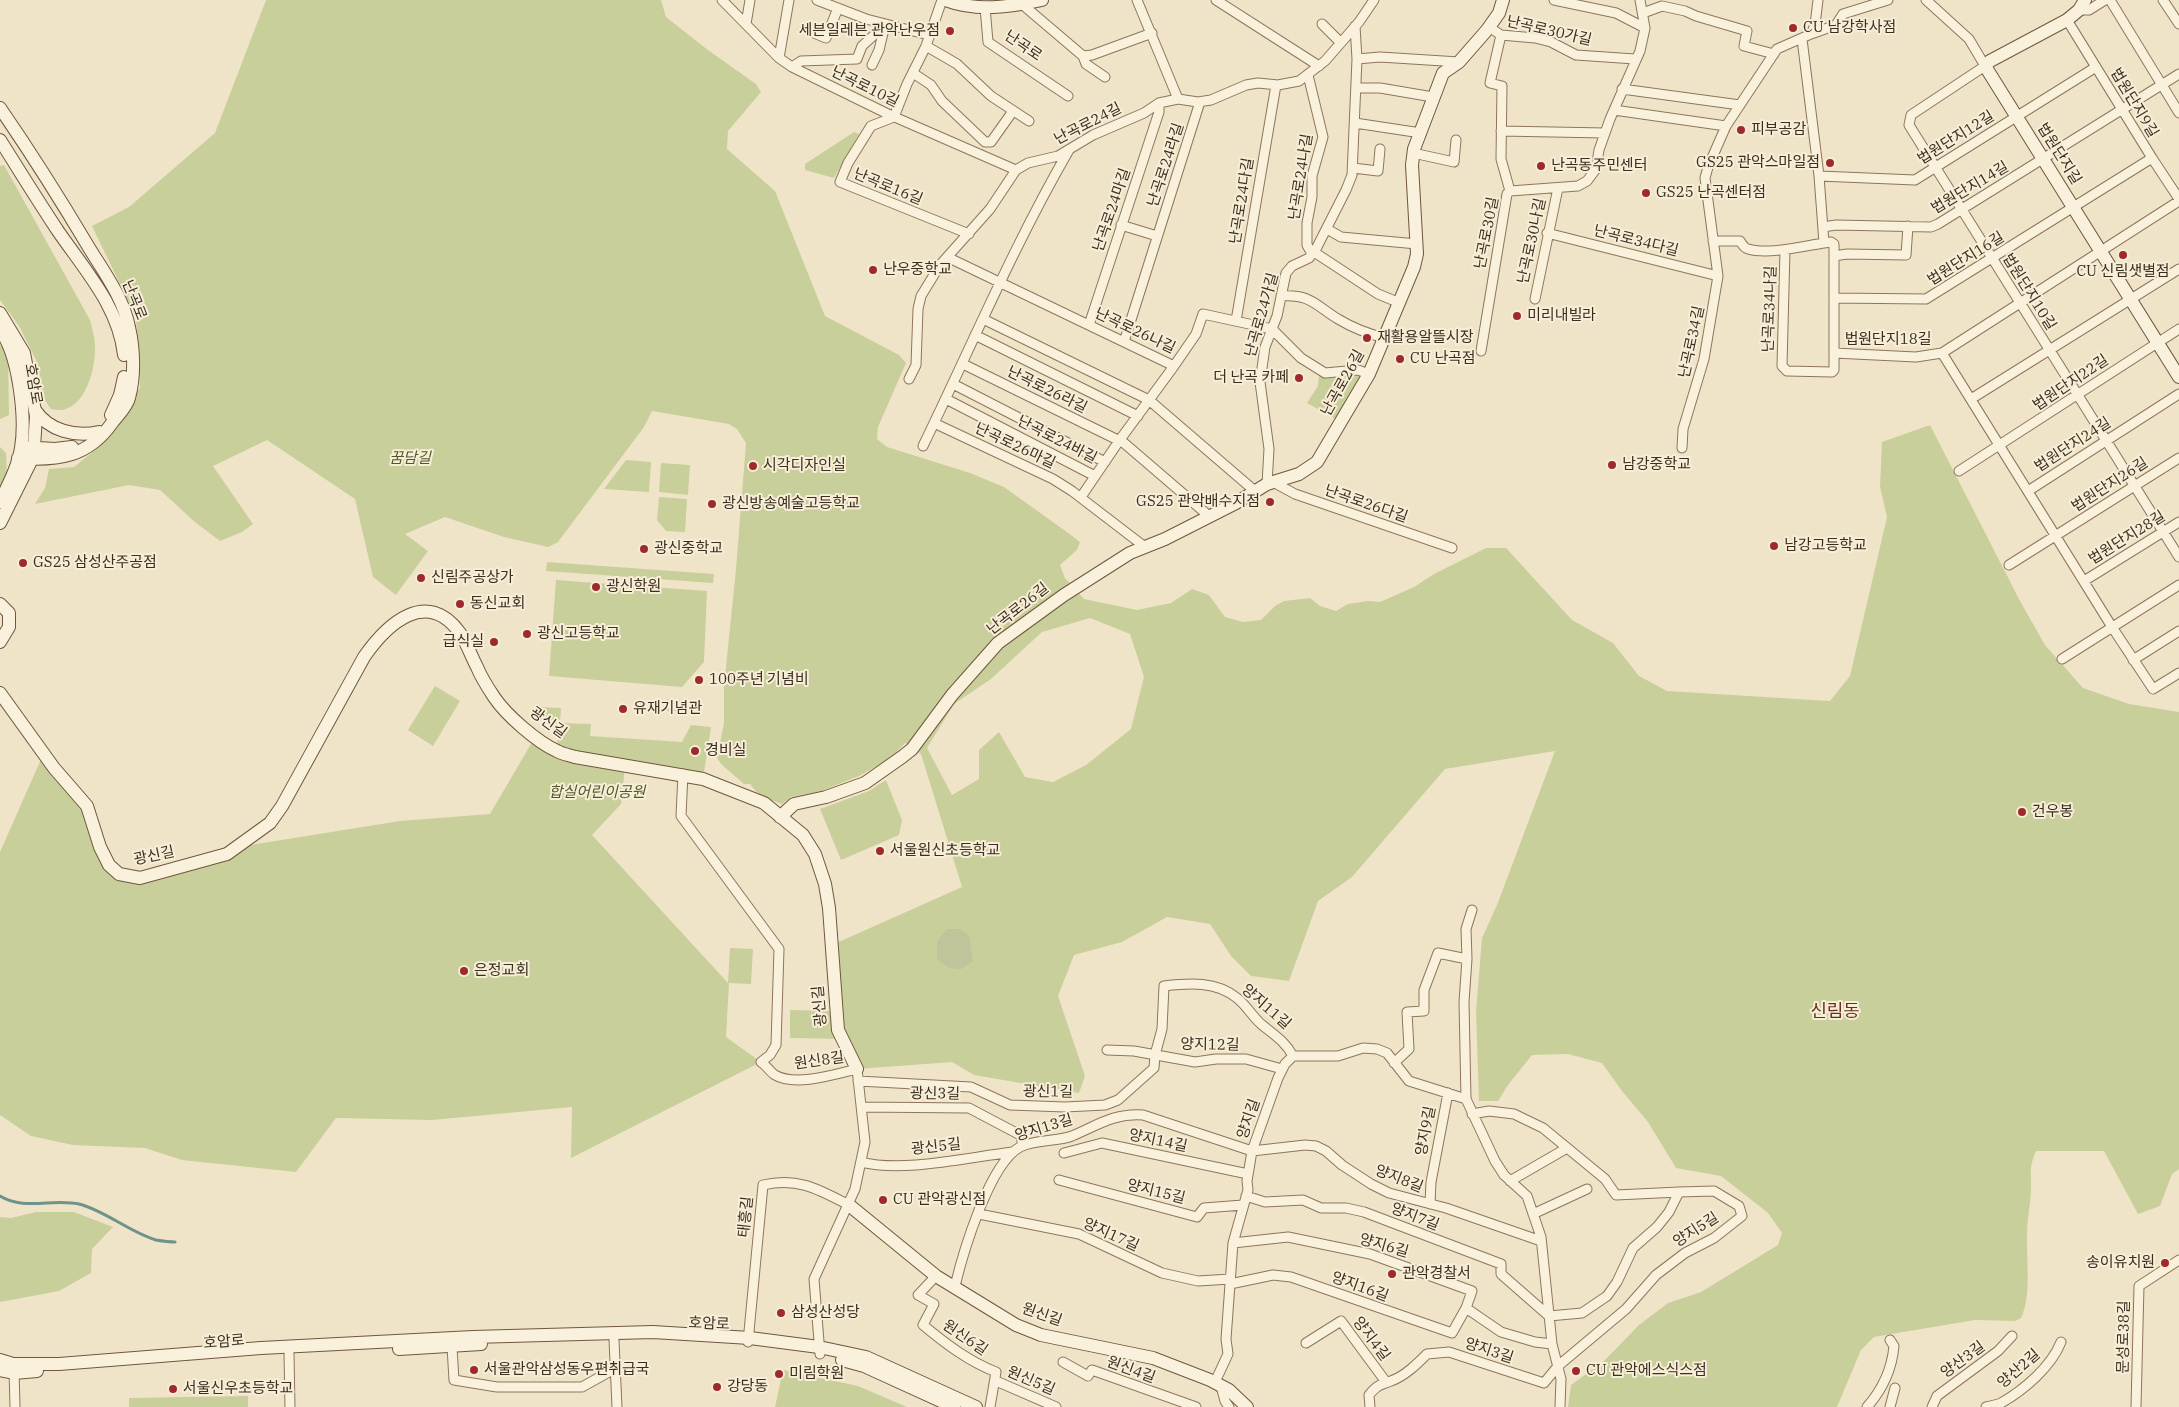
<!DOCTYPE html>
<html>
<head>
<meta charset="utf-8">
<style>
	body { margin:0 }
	canvas { display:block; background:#f0e4c8 }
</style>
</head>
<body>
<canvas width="2179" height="1407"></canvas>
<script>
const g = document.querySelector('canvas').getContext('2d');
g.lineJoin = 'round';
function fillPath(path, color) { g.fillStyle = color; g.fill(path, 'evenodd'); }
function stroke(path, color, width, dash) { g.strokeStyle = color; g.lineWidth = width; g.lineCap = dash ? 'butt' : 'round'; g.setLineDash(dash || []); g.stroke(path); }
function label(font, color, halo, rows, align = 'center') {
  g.font = font + ' "IBM Plex Serif","Noto Sans KR",serif'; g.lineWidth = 4; g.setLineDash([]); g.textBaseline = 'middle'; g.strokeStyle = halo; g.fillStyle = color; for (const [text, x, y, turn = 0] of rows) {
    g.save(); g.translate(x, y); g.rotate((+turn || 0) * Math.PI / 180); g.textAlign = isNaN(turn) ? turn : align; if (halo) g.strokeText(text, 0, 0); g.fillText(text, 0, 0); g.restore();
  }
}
fillPath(new Path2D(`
	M 266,0 L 661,0 L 666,17 L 708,50 L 756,84 L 761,92 L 728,131 L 727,149 L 775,191 L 825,316 L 899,355 L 906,363 L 878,427 L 877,439 L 887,447 L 970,473 L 1004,487 L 1071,535 L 1080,542 L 1077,550 L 1060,565 L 1065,578 L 1084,599 L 1137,610 L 1171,603 L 1192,589 L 1209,595 L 1225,617 L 1243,622 L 1261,620 L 1275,606 L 1284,601 L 1310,598 L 1320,606 L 1336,611 L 1348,604 L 1368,601 L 1380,602 L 1414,587 L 1434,574 L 1486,548 L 1506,548 L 1572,620 L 1613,643 L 1639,676 L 1667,691 L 1830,701 L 1850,676 L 1887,517 L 1880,487 L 1882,442 L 1930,425 L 2020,601 L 2045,645 L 2083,688 L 2129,704 L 2179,712 L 2179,1169 L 2172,1174 L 2160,1206 L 2138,1214 L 2104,1151 L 2036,1151 C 2028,1170 2032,1172 2031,1192 C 2030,1206 2027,1220 2027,1234 C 2026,1259 2032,1296 2021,1318 L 2015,1321 L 1975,1320 L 1874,1337 L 1861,1350 L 1837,1407 L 1568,1407 L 1571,1385 L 1604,1361 L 1639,1325 L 1668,1303 L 1701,1292 L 1778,1245 L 1782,1233 L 1768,1213 L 1721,1176 L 1676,1168 L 1648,1122 L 1622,1091 L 1602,1063 L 1568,1054 L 1532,1055 L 1508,1085 L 1498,1101 L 1479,1101 L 1476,1011 L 1482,938 L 1497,905 L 1555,751 L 1445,769 L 1352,877 L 1318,901 L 1289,981 L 1251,976 L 1231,956 L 1210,924 L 1167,917 L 1122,942 L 1074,955 L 1058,996 L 1085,1076 L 1079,1093 L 974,1075 L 952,1062 L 857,1069 L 841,1039 L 790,1038 L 790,1010 L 836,1011 L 832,945 L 962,887 L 921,754 L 905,743 L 891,758 L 859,776 L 821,791 L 791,797 L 782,804 L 760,796 L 750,784 L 744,784 L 722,765 L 717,758 L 724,723 L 724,686 L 736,569 L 746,443 L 737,429 L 729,424 L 652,411 L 644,427 L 558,542 L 548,547 L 504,537 L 445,517 L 405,534 L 428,551 L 396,595 L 373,577 L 355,499 L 267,440 L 213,466 L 253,524 L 242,532 L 220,541 L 196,523 L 160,490 L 129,485 L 35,504 L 45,488 L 49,469 L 74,467 L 99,447 L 140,388 L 136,317 L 92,226 L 129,207 L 215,133 ZM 1090,618 L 1130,634 L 1144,677 L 1131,729 L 1086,765 L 1053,782 L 1025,777 L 999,732 L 979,750 L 979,779 L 952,795 L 927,748 L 954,704 L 991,679 L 1042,632 Z
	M 854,132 L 859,134 L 834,178 L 805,170 L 805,164 Z
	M 4,165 L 90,320 C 92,328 95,338 95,347 C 96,370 83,418 51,409 L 43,398 L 36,360 L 19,326 L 0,300 L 0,166 Z
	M 0,345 L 8,355 L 9,415 L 0,419 Z
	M 1361,375 L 1362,378 L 1339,417 L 1334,418 L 1307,403 L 1318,386 L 1319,376 L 1341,378 Z
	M 0,447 L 6,453 L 7,477 L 0,491 Z
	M 626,460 L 651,462 L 649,492 L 604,489 Z
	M 661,463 L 690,465 L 688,495 L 659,492 Z
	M 659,497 L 687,499 L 685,532 L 666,531 L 657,520 Z
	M 547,562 L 714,574 L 713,583 L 546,571 Z
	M 556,580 L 707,591 L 704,662 L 682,687 L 549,676 Z
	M 435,686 L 460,701 L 433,746 L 408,730 Z
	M 667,699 L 687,700 L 687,712 L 666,711 Z
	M 539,707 L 561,708 L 560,723 L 591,724 L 590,736 L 682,742 L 691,725 L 711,727 L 703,779 L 625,767 L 621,804 L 592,835 L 728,983 L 730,948 L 753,949 L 751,984 L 729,983 L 726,1037 L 761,1062 L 571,1158 L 572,1107 L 432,1120 L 336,1118 L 296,1172 L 182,1160 L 145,1148 L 73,1145 L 31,1136 L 0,1115 L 0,852 L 42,757 L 76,793 L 100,847 L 129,877 L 238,847 L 400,821 L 490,814 L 535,737 L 557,751 L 558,735 Z
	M 886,780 L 902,820 L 899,835 L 841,860 L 820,809 L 869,791 Z
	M 36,1212 L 74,1212 L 113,1227 L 92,1249 L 91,1273 L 59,1291 L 0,1302 L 0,1217 L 11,1218 Z
	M 783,1370 L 858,1386 L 907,1407 L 775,1407 Z
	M 248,1396 L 248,1407 L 129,1407 L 129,1398 Z`), '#c9cf9b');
fillPath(new Path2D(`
	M 947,929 L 960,929 L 969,935 L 973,961 L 961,969 L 949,968 L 937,959 L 937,941 Z`), '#bfc49a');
stroke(new Path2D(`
	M 0,1196 C 24,1211 53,1198 79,1204 C 106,1211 129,1232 156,1240 C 162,1241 168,1242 175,1242`), '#6f938a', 3);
const street = new Path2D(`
	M 722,0 L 779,58 L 792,67 L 890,115 L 1016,170
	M 817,0 L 866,19 L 929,35
	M 942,0 L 926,46 L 907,84 L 894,117 L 871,126 L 848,163 L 840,182 L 969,234
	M 1137,0 L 1178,99
	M 1216,0 L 1319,66
	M 1554,0 L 1616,13 L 1645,28
	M 1926,0 L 1969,39 L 1985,66 L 1911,115 L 1909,125 L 2179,557
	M 2110,0 L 2179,113
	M 2163,0 L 2179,24
	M 1023,5 L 1083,56 L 1092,55 L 1152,33
	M 985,7 L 988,42 L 1068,96
	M 2079,10 L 2089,10 L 2105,0
	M 1643,13 L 1662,6 L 1685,11 L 1696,16 L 1747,31 L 1744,46 L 1774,54
	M 2067,20 L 2152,158 L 2179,199
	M 746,24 L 750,0
	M 1322,24 L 1340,42
	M 1489,27 L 1501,35 L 1535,38 L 1551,42 L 1576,55 L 1635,59
	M 809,31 L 826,38 L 838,8
	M 1811,34 L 1836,25 L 1843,14 L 1888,0
	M 1501,35 L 1490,83 L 1502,86 L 1501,159 L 1510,191
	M 926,46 L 957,64 L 991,96 L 1029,121
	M 1083,56 L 1086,64 L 1105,77
	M 779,58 L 789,0
	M 1357,59 L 1380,57 L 1459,62
	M 872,65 L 879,50 L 885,25
	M 792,67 L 801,61 L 857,59 L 862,46 L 885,25
	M 913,73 L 931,85 L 942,101 L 985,142 L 991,142 L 1013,111
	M 1308,75 L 1323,137 L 1312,176 L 1312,197 L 1307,223 L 1307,245 L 1312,254
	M 1356,88 L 1380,88 L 1433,97
	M 1622,89 L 1740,105
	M 1614,110 L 1726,126
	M 1355,123 L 1421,133
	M 1501,131 L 1605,133
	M 1413,153 L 1454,162 L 1456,140
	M 1353,168 L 1378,171 L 1380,149
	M 1819,176 L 1915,180 L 2096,67
	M 1121,225 L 1157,236
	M 1823,227 L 1836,225 L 1931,227 L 1938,224 L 2179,74
	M 1327,229 L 1341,237 L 1417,244
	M 1547,233 L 1718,276
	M 1713,241 L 1740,241 C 1742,244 1744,248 1748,249 C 1768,255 1804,246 1824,243
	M 1785,250 L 1782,366 L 1787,371 L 1832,372 L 1834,370 L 1834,244 L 1831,242 L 1824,243 L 1819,176 L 1802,39
	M 1314,252 L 1378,294 L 1400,303
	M 1834,256 L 1847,254 L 1906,255 L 1908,226
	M 947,257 L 1174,366 L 1196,334 L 1203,314 L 1272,329 L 1301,358 L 1325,373 L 1358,370 L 1369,374
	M 1281,296 C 1311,294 1315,305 1338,319 C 1353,328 1368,334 1385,338
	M 1834,298 L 1926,299 L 2152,158
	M 1535,299 L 1558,188
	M 983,319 L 1149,400 L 1256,492
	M 1236,321 L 1276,85
	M 1089,325 L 1159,112 L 1159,103
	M 975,335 L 1138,416
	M 1124,342 L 1199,105 L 1198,102
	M 1481,351 L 1507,194 L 1510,191 L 1578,186 L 1587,181 L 1596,169 L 1599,150 L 1610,119 L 1640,51 L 1645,28 L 1640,0
	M 1834,353 L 1916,357 L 1942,353 L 2179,201
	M 1942,353 L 2112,627 L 2153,689 L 2179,673
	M 963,364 L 1124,443 L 1209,516
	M 909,379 L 916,365 L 918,309 L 921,296 L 940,265 L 990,209 L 1016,170 L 1028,163 L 1058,156 L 1093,135 L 1144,113 L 1159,103 L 1178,99 L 1198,102 L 1211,100 L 1246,85 L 1258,83 L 1278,85 L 1299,81 L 1325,61 L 1359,22 L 1374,0
	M 953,384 L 1105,462
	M 946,399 L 1095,476
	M 1971,399 L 2179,269
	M 934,423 L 1053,479 L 1072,491 L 1145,547
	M 923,446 C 971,347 1014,245 1069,150
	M 1682,448 L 1683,429 L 1704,359 L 1718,276 L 1705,178 L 1708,167 L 1726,126 L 1777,49 L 1811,34 L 1815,25 L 1818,0
	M 1959,471 L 2179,329
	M 1273,482 L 1295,494 L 1452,548
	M 1267,484 L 1269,449 L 1260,382 L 1265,347 L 1277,316 L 1286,273 L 1292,266 L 1309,258 L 1316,249 L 1346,190 L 1352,175 L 1357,59 L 1355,26
	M 2028,491 L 2179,394
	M 1081,497 L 1119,441 L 1174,366
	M 2009,565 L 2179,458
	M 2084,581 L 2179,522
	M 2062,659 L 2179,585
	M 2133,660 L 2179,631
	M 683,774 L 681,816 L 779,949 L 776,1045 L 770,1055 L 761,1062 C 767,1066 770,1072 775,1075 C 795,1087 836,1074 857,1069 L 865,1142 L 855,1189 L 814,1279 L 820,1354
	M 1107,1050 L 1134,1051 L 1195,1062 L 1216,1059 L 1246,1059 L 1282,1069
	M 1394,1063 L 1409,1049 L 1407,1012 L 1424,1011 L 1424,990 L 1438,953 L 1467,959
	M 858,1081 L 971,1087 L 1010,1105 L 1065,1107 L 1105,1105 L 1118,1100 L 1154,1068 L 1155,1055 L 1162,1029 L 1164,986 C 1190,983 1216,981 1237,998 C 1247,1006 1252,1016 1261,1024 C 1274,1035 1285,1041 1293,1056
	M 1466,1099 L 1464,1002 L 1467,959 L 1466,929 L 1472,910
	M 862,1107 L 969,1108 L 1022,1136 L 1022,1146
	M 1472,1114 L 1489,1111 L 1514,1114 L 1543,1128 L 1605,1179 L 1616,1195 L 1679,1192
	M 1064,1153 L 1102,1143 L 1248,1174
	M 861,1162 C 903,1173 969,1157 1013,1152
	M 1059,1180 L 1197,1217 L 1204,1208 L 1243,1205
	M 1510,1181 L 1567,1148
	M 1246,1196 L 1265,1202 L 1303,1200 L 1321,1208 L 1346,1208 L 1364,1212 L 1501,1264 L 1501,1274 L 1549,1316 L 1582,1313 L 1607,1296 L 1617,1282 L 1633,1248 L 1657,1227 L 1669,1212 L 1679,1192 L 1714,1191 L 1739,1206 L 1742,1216 L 1714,1238 L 1685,1253 L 1656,1275 L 1626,1309 L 1558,1366 L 1544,1383 L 1449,1352 L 1427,1354 C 1417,1364 1405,1376 1391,1381 C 1379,1386 1378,1384 1369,1395 L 1370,1407
	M 1430,1204 L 1431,1182 L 1448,1093
	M 979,1214 L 1079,1234 L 1162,1273 L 1198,1281 L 1230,1279
	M 1533,1214 L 1587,1189
	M 1233,1243 L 1288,1237 L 1370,1254 L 1472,1291 L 1466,1308 L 1501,1332 L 1535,1342 L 1552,1344
	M 936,1276 L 918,1295 L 934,1304 L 923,1325 C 946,1344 968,1361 996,1372 L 990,1407
	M 1230,1284 L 1273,1275 L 1291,1277 L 1452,1333 L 1466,1308
	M 955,1286 C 963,1253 989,1164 1020,1147 C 1035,1139 1056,1142 1072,1136 C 1098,1125 1114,1113 1143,1115 L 1252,1151 L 1305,1145 L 1316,1146 L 1326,1151 L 1342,1165 L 1371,1184 L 1389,1193 L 1446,1208 L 1541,1241
	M 614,1340 L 617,1407
	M 748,1342 L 763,1185 C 798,1177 818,1189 849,1205
	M 1306,1343 L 1341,1321 L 1386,1382
	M 452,1347 L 454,1380 L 497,1387 L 582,1387 L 616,1368
	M 289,1353 L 290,1407
	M 1063,1362 L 1088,1376 L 1092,1370 L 1196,1407
	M 14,1369 L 15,1407
	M 996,1381 L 1056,1407
	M 1215,1382 L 1228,1354 L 1226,1339 L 1233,1243 L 1248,1190 L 1247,1181 L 1252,1151 L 1278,1078 L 1285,1064 L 1293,1056 L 1338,1056 L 1363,1048 L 1377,1049 L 1387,1053 L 1409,1081 L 1466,1099 L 1495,1161 L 1504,1175 L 1527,1196 L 1541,1237 L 1552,1344 L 1561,1379 L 1560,1407
	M 1221,1386 L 1225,1401 L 1229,1407
	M 1867,1407 C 1882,1390 1892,1368 1894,1346 L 1890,1340
	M 1890,1407 L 1895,1388
	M 1932,1407 L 1937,1396 L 1998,1351 L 2012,1336
	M 1986,1407 C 1991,1406 1996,1405 2001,1403 C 2024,1390 2051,1367 2061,1342
	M 2136,1407 L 2139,1286 L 2179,1260`);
const secondary = new Path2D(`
	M 945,0 C 977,12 1010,7 1042,0
	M 2085,0 L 2079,10 L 2067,20 L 1990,61 L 1985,66 L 2179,377
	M 0,108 C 31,153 60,199 88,246 C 103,271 123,297 129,327 C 134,349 135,376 129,398 C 127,407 117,416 112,423 C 88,457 58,461 18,458
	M 0,140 C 19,170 38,201 58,231 C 84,269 119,307 124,355
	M 0,313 L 24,353 L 36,416 L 34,448 L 32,459 L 0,523
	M 0,330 C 19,354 26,418 21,448 C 18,467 8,485 0,502
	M 35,410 C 49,431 75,437 99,432
	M 111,415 L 120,395 L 124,377
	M 21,447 L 55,449 L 72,447
	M 0,604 L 9,613 L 9,627 L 0,642
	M 0,693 L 54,768 L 87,806 L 100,847 L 109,865 L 119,874 L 140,878 L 227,854 L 270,823 L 282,806 L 364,657 C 387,624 427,587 460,633 C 467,643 471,656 477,667 C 481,677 488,688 494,697 C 506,715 537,742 557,751 C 562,754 569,755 575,757 L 703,779 L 764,803 L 803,835 L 815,854 L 825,884 L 829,908 L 838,1030 L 857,1069
	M 780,817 L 794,804 L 826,797 L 865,783 L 902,757 L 912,749 L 952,695 L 998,643 L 1064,595 L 1130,553 L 1165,539 L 1236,503 L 1267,484 L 1299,474 L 1317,462 L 1369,374 L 1414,267 L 1417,254 L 1412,165 L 1414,149 L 1443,73 L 1459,62 L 1487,30 L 1499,13 L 1503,0
	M 849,1205 L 936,1276 L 1016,1325 L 1041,1335 L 1153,1358 L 1210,1380 L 1229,1390 L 1247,1407
	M 399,1349 L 481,1344
	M 0,1360 L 13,1364 L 59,1364 L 261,1348 L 473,1337 L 653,1332 L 750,1338 L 819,1347 L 866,1357 L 976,1407
	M 842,1360 L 864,1366 L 954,1407
	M 0,1370 L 14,1373 L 37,1371`);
stroke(street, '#8d765c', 11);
stroke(secondary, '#6f573f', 14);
stroke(street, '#faf1dc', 9);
stroke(secondary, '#faf1dc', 12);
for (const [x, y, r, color] of [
	[1793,28,5,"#9e2a2b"],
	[950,31,5,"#9e2a2b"],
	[1741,130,5,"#9e2a2b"],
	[1830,163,5,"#9e2a2b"],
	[1541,166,5,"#9e2a2b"],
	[1646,193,5,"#9e2a2b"],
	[2123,255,5,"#9e2a2b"],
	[873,270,5,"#9e2a2b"],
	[1517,316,5,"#9e2a2b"],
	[1367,338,5,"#9e2a2b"],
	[1400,359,5,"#9e2a2b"],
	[1299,378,5,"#9e2a2b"],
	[1612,465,5,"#9e2a2b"],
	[753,466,5,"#9e2a2b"],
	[1270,502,5,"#9e2a2b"],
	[712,504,5,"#9e2a2b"],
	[1774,546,5,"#9e2a2b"],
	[644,549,5,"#9e2a2b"],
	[23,563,5,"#9e2a2b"],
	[421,578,5,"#9e2a2b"],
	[596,587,5,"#9e2a2b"],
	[460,604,5,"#9e2a2b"],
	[527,634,5,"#9e2a2b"],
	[494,642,5,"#9e2a2b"],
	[699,680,5,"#9e2a2b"],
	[623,709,5,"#9e2a2b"],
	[695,751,5,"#9e2a2b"],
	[2022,812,5,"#9e2a2b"],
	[880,851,5,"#9e2a2b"],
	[464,971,5,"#9e2a2b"],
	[883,1200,5,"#9e2a2b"],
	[2165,1263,5,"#9e2a2b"],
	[1392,1274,5,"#9e2a2b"],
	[781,1313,5,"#9e2a2b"],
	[474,1370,5,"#9e2a2b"],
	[1576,1371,5,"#9e2a2b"],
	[779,1374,5,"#9e2a2b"],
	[717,1387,5,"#9e2a2b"],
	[173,1389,5,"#9e2a2b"]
]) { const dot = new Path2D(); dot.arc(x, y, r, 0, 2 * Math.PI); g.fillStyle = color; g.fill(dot); stroke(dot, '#f7eed8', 2); }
label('15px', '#3d2e20', '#f7eed8', [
	["CU 남강학사점",1803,28],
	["세븐일레븐 관악난우점",940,31,"right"],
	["피부공감",1751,130],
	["GS25 관악스마일점",1820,163,"right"],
	["난곡동주민센터",1551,166],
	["GS25 난곡센터점",1656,193],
	["난우중학교",883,270],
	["CU 신림샛별점",2123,272,"center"],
	["미리내빌라",1527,316],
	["재활용알뜰시장",1377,338],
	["CU 난곡점",1410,359],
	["더 난곡 카페",1289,378,"right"],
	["남강중학교",1622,465],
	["시각디자인실",763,466],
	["GS25 관악배수지점",1260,502,"right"],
	["광신방송예술고등학교",722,504],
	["남강고등학교",1784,546],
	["광신중학교",654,549],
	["GS25 삼성산주공점",33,563],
	["신림주공상가",431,578],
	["광신학원",606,587],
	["동신교회",470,604],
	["광신고등학교",537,634],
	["급식실",484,642,"right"],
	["100주년 기념비",709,680],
	["유재기념관",633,709],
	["경비실",705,751],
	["건우봉",2032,812],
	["서울원신초등학교",890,851],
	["은정교회",474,971],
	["CU 관악광신점",893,1200],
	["송이유치원",2155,1263,"right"],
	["관악경찰서",1402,1274],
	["삼성산성당",791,1313],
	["서울관악삼성동우편취급국",484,1370],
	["CU 관악에스식스점",1586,1371],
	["미림학원",789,1374],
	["강당동",727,1387],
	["서울신우초등학교",183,1389]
], 'left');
label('15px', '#3d2e20', '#f7eed8', [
	["난곡로30가길",1549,31,13],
	["난곡로",1023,46,34],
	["난곡로10길",865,87,26],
	["법원단지9길",2134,103,59],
	["난곡로24길",1088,124,-27],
	["법원단지12길",1956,138,-32],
	["법원단지길",2059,154,58],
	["난곡로24라길",1166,165,-72],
	["난곡로24나길",1301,177,-81],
	["난곡로16길",888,187,22],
	["법원단지14길",1970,188,-31],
	["난곡로24다길",1242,201,-81],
	["난곡로24마길",1112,210,-71],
	["난곡로30길",1487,233,-79],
	["난곡로30나길",1532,241,-78],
	["난곡로34다길",1636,241,14],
	["법원단지16길",1966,259,-32],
	["법원단지10길",2029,292,58],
	["난곡로",134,300,68],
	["난곡로34나길",1770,309,-88],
	["난곡로24가길",1262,315,-74],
	["난곡로26나길",1135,331,25],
	["법원단지18길",1888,340],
	["난곡로34길",1692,342,-78],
	["난곡로26길",1343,383,-61],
	["법원단지22길",2071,383,-34],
	["호암로",33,384,80],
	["난곡로26라길",1047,390,26],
	["난곡로24바길",1057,440,27],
	["법원단지24길",2073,445,-33],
	["난곡로26마길",1015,446,25],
	["법원단지26길",2110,485,-33],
	["난곡로26다길",1366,504,19],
	["법원단지28길",2127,538,-32],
	["난곡로26길",1018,609,-38],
	["광신길",548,723,36],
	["광신길",154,856,-12],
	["광신길",820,1006,-95],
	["양지11길",1266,1007,41],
	["양지12길",1210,1045,1],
	["원신8길",819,1061,-8],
	["광신1길",1048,1092,1],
	["광신3길",935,1094,1],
	["양지길",1249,1119,-71],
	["양지13길",1044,1128,-17],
	["양지9길",1426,1131,-79],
	["양지14길",1158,1141,12],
	["광신5길",936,1147,-6],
	["양지8길",1399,1179,21],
	["양지15길",1156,1192,14],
	["태흥길",746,1217,-84],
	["양지7길",1415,1217,21],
	["양지5길",1696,1230,-33],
	["양지17길",1111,1235,24],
	["양지6길",1384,1246,16],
	["양지16길",1360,1287,20],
	["원신길",1042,1315,19],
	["호암로",709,1324,2],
	["문성로38길",2124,1337,-89],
	["원신6길",965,1338,34],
	["양지4길",1371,1339,53],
	["호암로",224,1342,-5],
	["양지3길",1489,1351,18],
	["양산3길",1963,1360,-36],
	["양산2길",2019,1369,-41],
	["원신4길",1131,1370,20],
	["원신5길",1031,1381,23]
]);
label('italic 15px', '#4d5a26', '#f7eed8', [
	["꿈담길",410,459],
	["합실어린이공원",597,793]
]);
label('18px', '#6b2e1e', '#f7eed8', [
	["신림동",1835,1012]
]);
</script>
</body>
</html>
